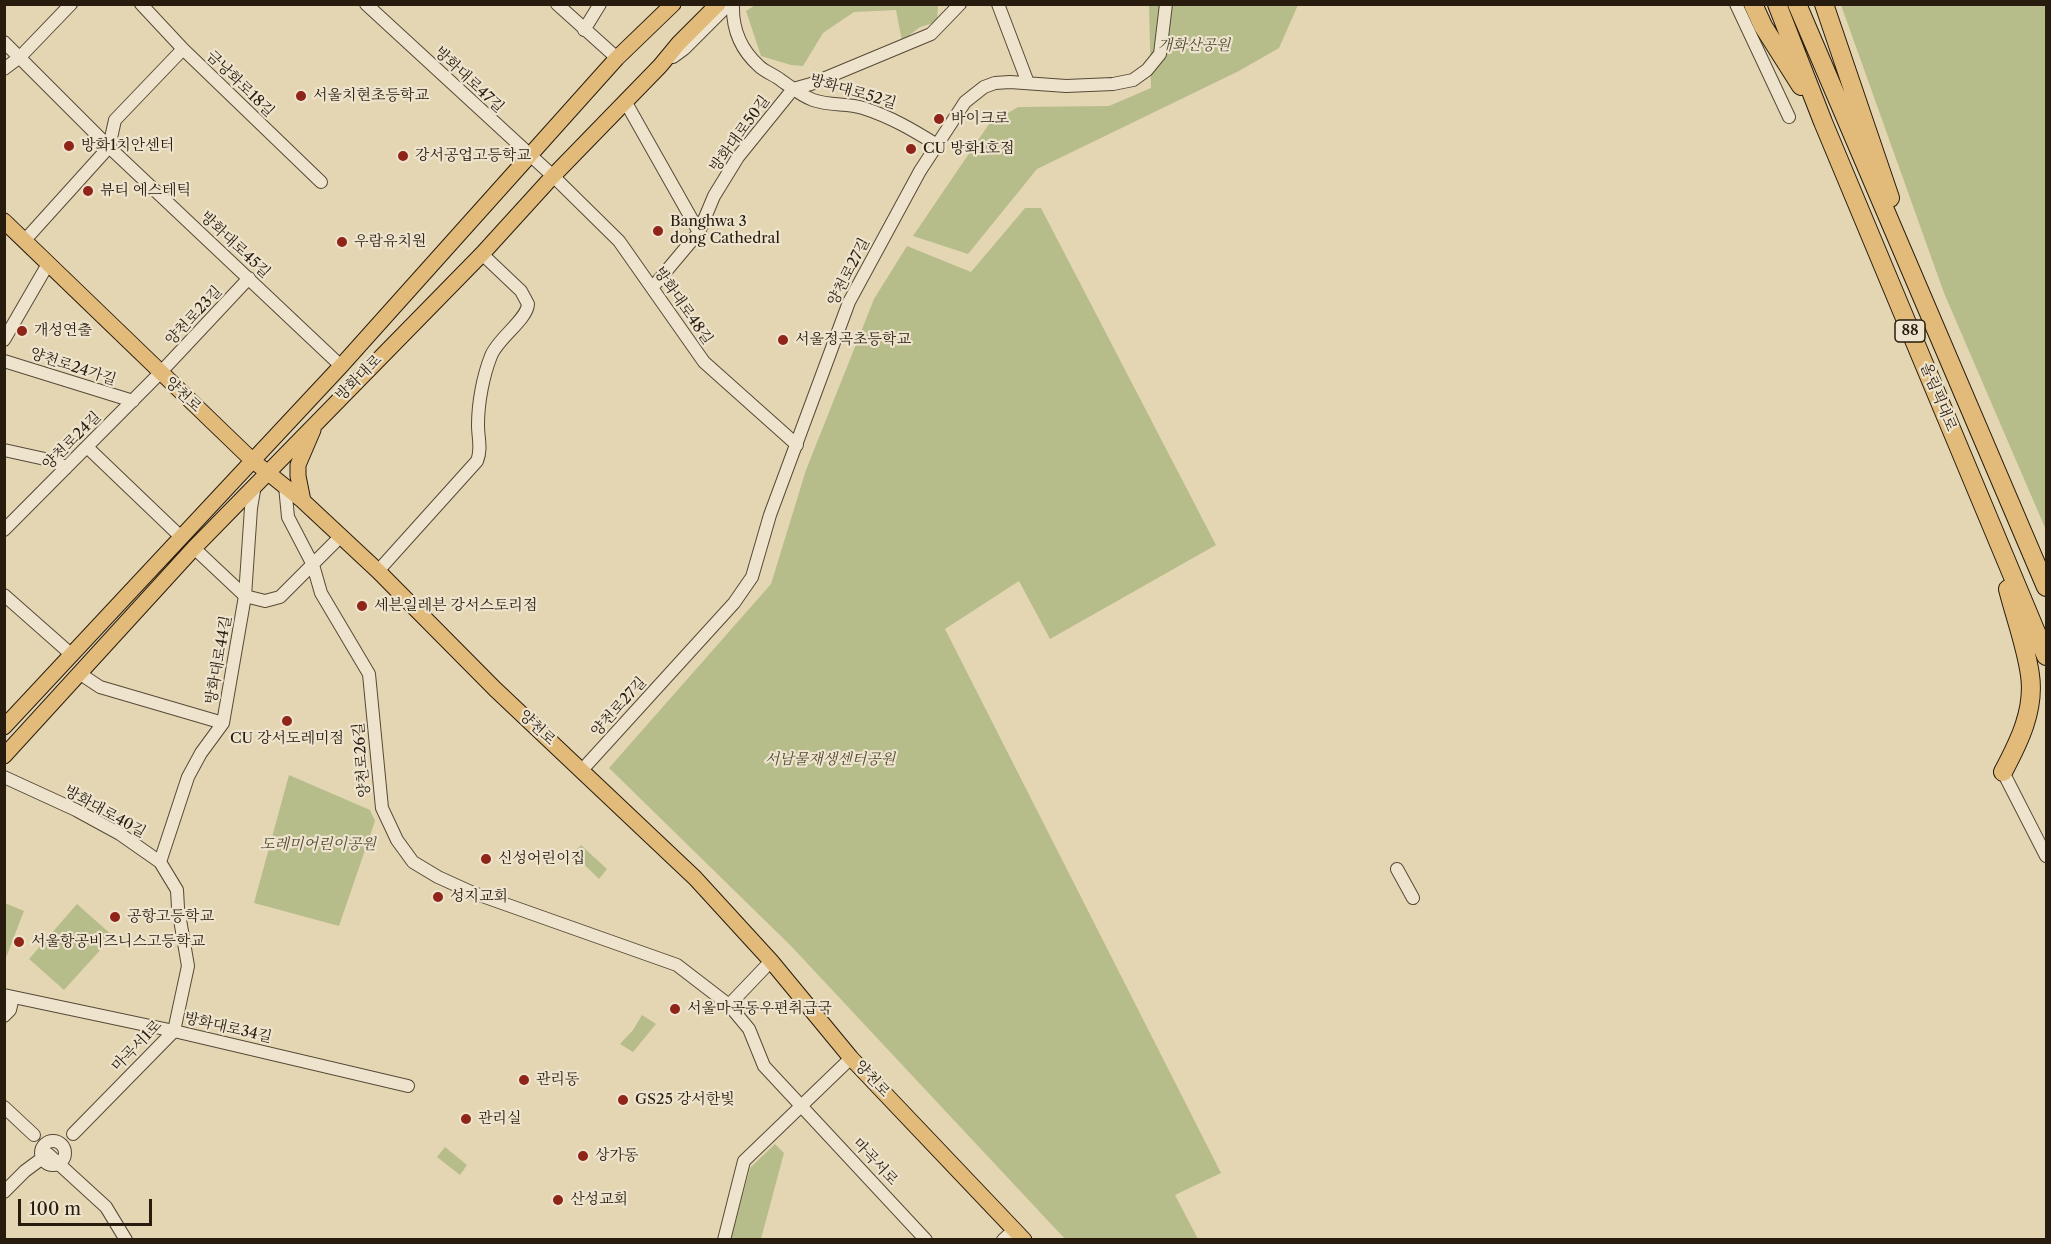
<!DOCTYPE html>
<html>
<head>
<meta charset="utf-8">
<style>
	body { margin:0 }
	#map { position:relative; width:2051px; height:1244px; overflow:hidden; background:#e5d6b3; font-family:"Libre Caslon Text",serif }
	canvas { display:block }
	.frame { position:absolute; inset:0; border:6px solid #271c0e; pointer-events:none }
	.scale { position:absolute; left:18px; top:1199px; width:134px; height:27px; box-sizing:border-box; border:3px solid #271c0e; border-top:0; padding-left:8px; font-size:18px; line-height:21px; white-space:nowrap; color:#271c0e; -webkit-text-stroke:4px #eee4ce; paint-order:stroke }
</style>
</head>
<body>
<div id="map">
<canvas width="2051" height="1244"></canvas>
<div class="frame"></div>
<div class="scale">100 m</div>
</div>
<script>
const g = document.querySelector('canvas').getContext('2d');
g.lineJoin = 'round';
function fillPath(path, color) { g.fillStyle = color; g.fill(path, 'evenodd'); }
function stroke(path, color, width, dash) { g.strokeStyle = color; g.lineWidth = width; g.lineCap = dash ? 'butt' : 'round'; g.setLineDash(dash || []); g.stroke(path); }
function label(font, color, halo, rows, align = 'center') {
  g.font = font + ' "Libre Caslon Text","Noto Serif KR",serif'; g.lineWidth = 4.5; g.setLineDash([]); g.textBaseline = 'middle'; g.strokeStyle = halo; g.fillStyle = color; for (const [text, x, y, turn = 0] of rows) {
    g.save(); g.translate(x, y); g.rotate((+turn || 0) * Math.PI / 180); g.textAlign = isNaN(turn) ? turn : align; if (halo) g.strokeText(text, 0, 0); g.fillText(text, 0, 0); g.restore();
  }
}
fillPath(new Path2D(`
	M 757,4 L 938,5 L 937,22 L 920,27 L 902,41 L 896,10 L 854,12 L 823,33 L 803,66 L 791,65 L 761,56 L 746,11 Z
	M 1149,5 L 1298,5 L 1279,48 L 1239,71 L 1037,169 L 968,254 L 913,236 L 989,124 L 1018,107 L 1109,106 L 1151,88 Z
	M 1841,5 L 2046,5 L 2046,530 L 1944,293 Z
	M 1025,208 L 1041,208 L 1216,545 L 1050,639 L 1019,581 L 945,629 L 1221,1173 L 1175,1195 L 1198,1239 L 1065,1239 L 791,946 L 609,768 L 771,584 L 806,470 L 874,299 L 907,246 L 971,272 Z
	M 289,775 L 370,810 L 375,821 L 339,926 L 254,903 Z
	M 581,845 L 607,869 L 599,879 L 573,854 Z
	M 5,903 L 24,911 L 5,960 Z
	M 77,904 L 113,936 L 64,990 L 29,959 Z
	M 642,1015 L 656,1024 L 633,1052 L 620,1044 L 633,1030 Z
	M 775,1144 L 784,1153 L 761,1239 L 731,1239 L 750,1168 Z
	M 445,1147 L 467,1165 L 460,1175 L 437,1157 Z`), '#b6bd8b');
const minor = new Path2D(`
	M 141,4 L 183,49 L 321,182
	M 366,4 L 553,176 L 619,241 L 704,362 L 797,445
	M 557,4 L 617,58
	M 733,4 C 732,29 740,49 759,66 C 765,72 775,75 782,81 C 792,88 802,96 813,100 C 830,106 847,103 863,108 C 891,117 913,130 937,145
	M 998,4 L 1028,83
	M 1736,4 L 1789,117
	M 584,30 L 600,4
	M 4,42 L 109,147 L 341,366
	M 673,57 L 684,49 L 729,4
	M 4,69 L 20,57 L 71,4
	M 625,101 L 699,232 L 652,288
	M 699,232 L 714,196 L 738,157 L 793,89 L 811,84 L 931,34 L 960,4
	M 25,240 L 109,147 L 115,120 L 183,49
	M 4,340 L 48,264
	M 4,361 L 133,401
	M 87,447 L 181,537
	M 4,450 L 54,461 L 66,468
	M 285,486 L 288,517 L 313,565 L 321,593 L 369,674 L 382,808 L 397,840 L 413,862 L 438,877 L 471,892 L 677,965 L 729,1005 L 749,1029 L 764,1066 L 926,1240
	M 4,530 L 160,373 L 249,278
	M 194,548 L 245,596 L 265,601 L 280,597 L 341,536
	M 378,571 L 477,461 C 482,449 478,438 478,425 C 478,403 483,376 491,356 C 498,338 527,320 528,304 L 521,291 L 482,254
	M 4,595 L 72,655
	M 79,673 L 100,687 L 223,723
	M 582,770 L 734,603 L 752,577 L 770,515 L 849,302 L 920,171 L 965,102 L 984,87 L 995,83 L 1010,82 L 1066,86 L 1113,84 L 1133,80 L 1147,70 L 1160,54 L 1166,4
	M 2003,772 L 2046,856
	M 4,777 L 76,810 L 120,834 L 160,862 L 177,890 L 178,908 L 188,966 L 174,1031 L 73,1134
	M 160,862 L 188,777 L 201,753 L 223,723 L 245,596 L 251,508 L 255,485
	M 1397,869 L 1413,898
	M 4,995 L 174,1031 L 408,1086
	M 729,1005 L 771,961
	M 4,1016 L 10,1010 L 13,997
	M 4,1107 L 34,1135
	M41 1153a12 12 0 1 1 24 0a12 12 0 1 1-24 0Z
	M 4,1192 L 25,1171 L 48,1154 L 106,1207 L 126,1240
	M 724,1240 L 744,1161 L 851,1058
	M 1003,1240 L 1014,1230`);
const major = new Path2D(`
	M 4,221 L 252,460 L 303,501 L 378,571 L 495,689 L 695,878 L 771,961 L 851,1058 L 1024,1240
	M 303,501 L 298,476 L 298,465 L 313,430
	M 4,727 L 341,366 L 617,58 L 673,4
	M 4,756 L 194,548 L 482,254 L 553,176 L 660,66 L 679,43 L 718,4`);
const highway = new Path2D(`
	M 1753,4 L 1763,26 L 1801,86
	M 1777,4 L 1823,122 L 2046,656
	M 1797,4 L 2046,587
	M 1824,4 L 1890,198
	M 2003,772 C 2019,742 2035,710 2030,675 C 2026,646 2015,617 2008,589`);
stroke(minor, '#564a37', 14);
stroke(major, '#271c0e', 17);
stroke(highway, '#271c0e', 20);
stroke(minor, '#eee4ce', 12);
stroke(major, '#e2bb7a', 15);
stroke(highway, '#e2bb7a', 18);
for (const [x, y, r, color] of [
	[301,96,6,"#8f2418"],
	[939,119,6,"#8f2418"],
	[69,146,6,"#8f2418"],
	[911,149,6,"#8f2418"],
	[403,156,6,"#8f2418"],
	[88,191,6,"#8f2418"],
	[658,231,6,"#8f2418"],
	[342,242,6,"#8f2418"],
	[22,331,6,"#8f2418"],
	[783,340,6,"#8f2418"],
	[362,606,6,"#8f2418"],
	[287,721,6,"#8f2418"],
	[486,859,6,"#8f2418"],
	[438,897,6,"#8f2418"],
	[115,917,6,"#8f2418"],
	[19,942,6,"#8f2418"],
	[675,1009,6,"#8f2418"],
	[524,1080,6,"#8f2418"],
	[623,1100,6,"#8f2418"],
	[466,1119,6,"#8f2418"],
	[583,1156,6,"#8f2418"],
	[558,1200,6,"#8f2418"]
]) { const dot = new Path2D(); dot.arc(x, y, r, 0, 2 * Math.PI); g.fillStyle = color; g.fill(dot); stroke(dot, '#eee4ce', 2); }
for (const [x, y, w] of [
	[1910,331,30]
]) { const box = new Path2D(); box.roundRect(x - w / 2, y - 11, w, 22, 4.5); g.fillStyle = '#eee4ce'; g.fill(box); stroke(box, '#271c0e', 1.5); }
label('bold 14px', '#271c0e', null, [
	["88",1910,331]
]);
label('italic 15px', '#524c34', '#eee4ce', [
	["개화산공원",1194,46],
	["서남물재생센터공원",830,760],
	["도레미어린이공원",318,845]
]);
label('15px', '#271c0e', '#eee4ce', [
	["방화대로47길",469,80,43],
	["금낭화로18길",240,84,44],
	["방화대로52길",853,92,16],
	["방화대로50길",740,134,-54],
	["방화대로45길",235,245,43],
	["양천로27길",849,272,-63],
	["방화대로48길",683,306,55],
	["양천로23길",194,316,-47],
	["양천로24가길",73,367,18],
	["방화대로",359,378,-45],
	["양천로",183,395,43],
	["올림픽대로",1938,397,68],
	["양천로24길",72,441,-45],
	["방화대로44길",219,660,-80],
	["양천로27길",619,707,-48],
	["양천로",537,728,43],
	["양천로26길",362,760,-95],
	["방화대로40길",105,812,29],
	["방화대로34길",228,1028,13],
	["마곡서1로",137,1046,-46],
	["양천로",872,1079,47],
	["마곡서로",875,1162,47]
]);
label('15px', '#271c0e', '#eee4ce', [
	["서울치현초등학교",313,96],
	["바이크로",951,119],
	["방화1치안센터",81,146],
	["CU 방화1호점",923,149],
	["강서공업고등학교",415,156],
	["뷰티 에스테틱",100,191],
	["Banghwa 3",670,222],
	["dong Cathedral",670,239],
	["우람유치원",354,242],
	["개성연출",34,331],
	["서울정곡초등학교",795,340],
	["세븐일레븐 강서스토리점",374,606],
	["CU 강서도레미점",287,739,"center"],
	["신성어린이집",498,859],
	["성지교회",450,897],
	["공항고등학교",127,917],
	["서울항공비즈니스고등학교",31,942],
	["서울마곡동우편취급국",687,1009],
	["관리동",536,1080],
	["GS25 강서한빛",635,1100],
	["관리실",478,1119],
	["상가동",595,1156],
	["산성교회",570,1200]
], 'left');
</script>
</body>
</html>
